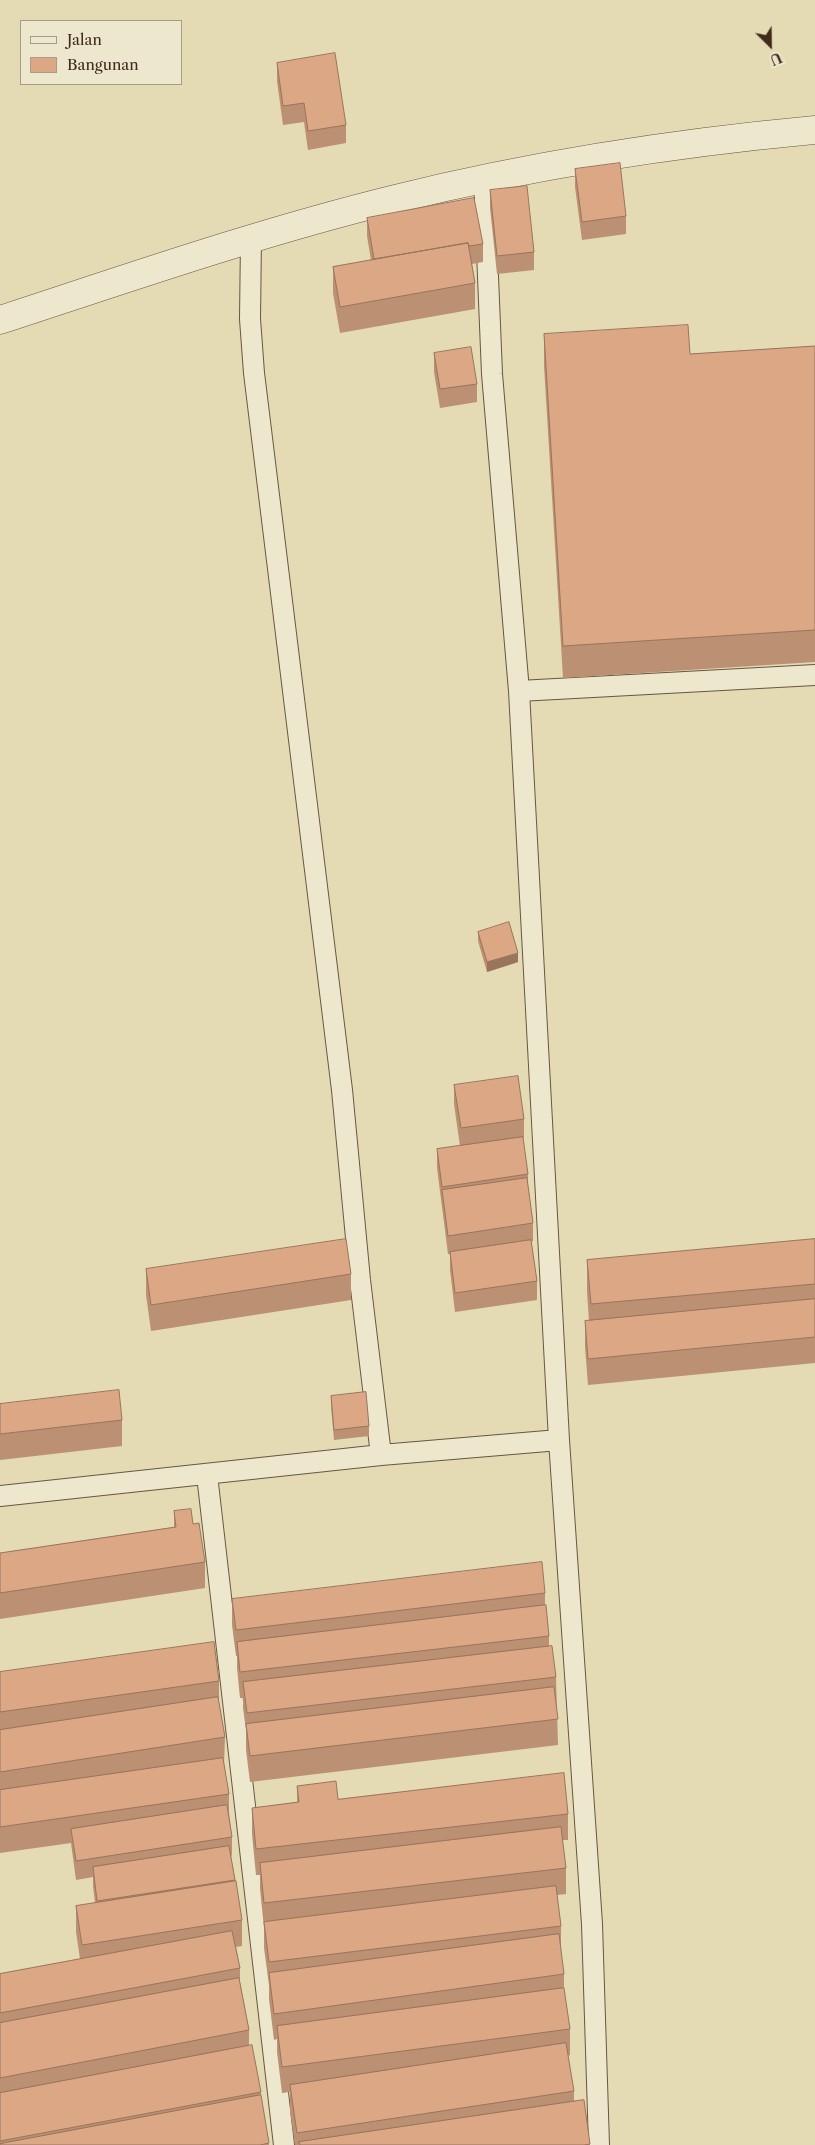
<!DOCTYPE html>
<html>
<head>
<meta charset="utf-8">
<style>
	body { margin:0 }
	#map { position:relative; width:815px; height:2145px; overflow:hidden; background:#e4dab3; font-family:"Libre Caslon Text",serif }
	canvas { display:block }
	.legend { position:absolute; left:20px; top:20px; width:162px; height:65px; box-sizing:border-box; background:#ede7ce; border:1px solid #a89b87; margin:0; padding:6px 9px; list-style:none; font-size:15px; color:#41291c }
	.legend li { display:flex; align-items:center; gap:10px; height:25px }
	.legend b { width:25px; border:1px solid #a89b87 }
	.north { position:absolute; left:745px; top:20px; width:50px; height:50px; -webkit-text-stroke:4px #ede7ce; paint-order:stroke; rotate:157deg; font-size:14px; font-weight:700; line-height:20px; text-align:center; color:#41291c }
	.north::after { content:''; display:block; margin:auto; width:18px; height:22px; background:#41291c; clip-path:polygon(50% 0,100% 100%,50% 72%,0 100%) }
</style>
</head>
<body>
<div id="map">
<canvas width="815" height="2145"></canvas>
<ul class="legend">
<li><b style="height:6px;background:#ede7ce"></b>Jalan</li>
<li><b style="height:14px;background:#dba785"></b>Bangunan</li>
</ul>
<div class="north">U</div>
</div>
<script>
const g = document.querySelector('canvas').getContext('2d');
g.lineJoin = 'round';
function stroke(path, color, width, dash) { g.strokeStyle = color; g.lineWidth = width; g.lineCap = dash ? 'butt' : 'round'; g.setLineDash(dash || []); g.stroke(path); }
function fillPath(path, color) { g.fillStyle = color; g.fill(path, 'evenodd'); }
const service = new Path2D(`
	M 484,179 L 492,374 L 519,691 L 559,1440 L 592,1924 L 599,2145
	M 519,691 L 815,675
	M 381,1455 L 559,1440
	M 207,1475 L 284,2145
	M 0,1496 L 381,1455 L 360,1280 L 342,1090 L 254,373 L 250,319 L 251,238`);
const minor = new Path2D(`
	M 0,320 C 131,277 261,232 395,199 C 533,165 674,143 815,130`);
stroke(service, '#6a5542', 22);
stroke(minor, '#6a5542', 29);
stroke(service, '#ede7ce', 20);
stroke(minor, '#ede7ce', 28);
fillPath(new Path2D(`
	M 277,63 L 346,125 L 346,143 L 308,150 L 304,122 L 283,125 L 277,81 Z
	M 575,169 L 626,216 L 626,234 L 582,240 L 575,187 Z
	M 490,190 L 534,252 L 534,270 L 497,274 L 490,208 Z
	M 367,218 L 483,244 L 483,262 L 472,264 L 475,283 L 475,309 L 340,333 L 333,293 L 333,267 L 371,260 L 367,236 Z
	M 544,334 L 690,354 L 815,346 L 815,662 L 563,678 L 544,366 Z
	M 434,353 L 477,384 L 477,402 L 440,408 L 434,372 Z
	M 478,932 L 518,962 L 487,972 L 478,941 Z
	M 454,1085 L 524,1119 L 524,1137 L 523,1138 L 528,1174 L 528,1184 L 533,1223 L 533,1241 L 531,1242 L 537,1281 L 537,1300 L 455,1312 L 450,1270 L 450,1254 L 448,1254 L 437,1168 L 437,1149 L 460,1146 L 454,1104 Z
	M 815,1239 L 815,1363 L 588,1385 L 585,1347 L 585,1321 L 589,1321 L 587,1292 L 587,1260 Z
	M 146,1269 L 351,1274 L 351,1300 L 151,1331 L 146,1295 Z
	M 331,1396 L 369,1426 L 369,1436 L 334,1440 L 331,1406 Z
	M 0,1404 L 122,1420 L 122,1446 L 0,1460 Z
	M 174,1511 L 193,1524 L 205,1562 L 205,1588 L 0,1619 L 0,1553 L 174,1527 Z
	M 545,1593 L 545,1606 L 549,1636 L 549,1646 L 556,1677 L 558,1745 L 250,1782 L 246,1750 L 246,1730 L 243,1708 L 243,1698 L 240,1698 L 237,1668 L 237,1656 L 236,1656 L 232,1625 L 232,1599 Z
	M 0,1672 L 219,1681 L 219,1702 L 225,1737 L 224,1764 L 229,1794 L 229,1813 L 232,1837 L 232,1855 L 231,1856 L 242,1920 L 242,1946 L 236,1947 L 240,1968 L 240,1982 L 249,2030 L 249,2046 L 261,2092 L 261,2098 L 269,2145 L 0,2145 L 0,1974 L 80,1959 L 76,1932 L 76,1906 L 95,1903 L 93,1886 L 93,1877 L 76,1880 L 71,1843 L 0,1853 Z
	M 297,1786 L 338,1799 L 568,1814 L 568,1840 L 562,1840 L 566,1868 L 566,1894 L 557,1895 L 561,1926 L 561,1951 L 564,1974 L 564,1991 L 570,2029 L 570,2055 L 568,2056 L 574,2091 L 574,2101 L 584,2100 L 590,2145 L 295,2145 L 290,2111 L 290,2092 L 282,2093 L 277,2052 L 277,2039 L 274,2040 L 269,1999 L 269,1985 L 264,1948 L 264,1928 L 260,1889 L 260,1875 L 256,1875 L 252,1834 L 252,1808 L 297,1802 Z`), '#bc9072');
fillPath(new Path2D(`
	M 518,953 L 518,962 L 487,972 L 487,962 Z`), '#99755d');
const building = new Path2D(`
	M 335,53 L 346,125 L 308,131 L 304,103 L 283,106 L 277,63 Z
	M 620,163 L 626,216 L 582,222 L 575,169 Z
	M 527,186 L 534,252 L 497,256 L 490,190 Z
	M 474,198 L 483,244 L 469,246 L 468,243 L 374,259 L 367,218 Z
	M 468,243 L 475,283 L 340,307 L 333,267 Z
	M 688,325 L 690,354 L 815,346 L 815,630 L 563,646 L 544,334 Z
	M 471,347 L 477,384 L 440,389 L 434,353 Z
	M 509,922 L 518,953 L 487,962 L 478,932 Z
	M 518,1076 L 524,1119 L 461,1128 L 454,1085 Z
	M 523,1137 L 528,1174 L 442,1187 L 437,1149 Z
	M 527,1178 L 533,1223 L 448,1236 L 442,1190 Z
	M 346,1239 L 351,1274 L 151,1305 L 146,1269 Z
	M 815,1239 L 815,1284 L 591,1304 L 587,1260 Z
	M 531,1240 L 537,1281 L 455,1293 L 450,1252 Z
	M 815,1299 L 815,1337 L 588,1359 L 585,1321 Z
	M 119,1390 L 122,1420 L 0,1434 L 0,1404 Z
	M 366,1392 L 369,1426 L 334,1430 L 331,1396 Z
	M 191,1509 L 193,1524 L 199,1523 L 205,1562 L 0,1593 L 0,1553 L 176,1527 L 174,1511 Z
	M 542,1562 L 545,1593 L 236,1630 L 232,1599 Z
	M 546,1605 L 549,1636 L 240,1672 L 237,1642 Z
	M 214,1642 L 219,1681 L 0,1712 L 0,1672 Z
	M 552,1646 L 556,1677 L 247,1713 L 243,1682 Z
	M 554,1687 L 558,1719 L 250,1756 L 246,1724 Z
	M 218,1697 L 225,1737 L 0,1772 L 0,1730 Z
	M 223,1758 L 229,1794 L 0,1827 L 0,1790 Z
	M 564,1773 L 568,1814 L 256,1849 L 252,1808 L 299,1802 L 297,1786 L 336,1781 L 338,1799 Z
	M 227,1805 L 232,1837 L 76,1861 L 71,1829 Z
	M 561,1827 L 566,1868 L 264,1903 L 260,1863 Z
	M 229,1846 L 235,1880 L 97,1901 L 93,1867 Z
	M 236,1881 L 242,1920 L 82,1945 L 76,1906 Z
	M 556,1886 L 561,1926 L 269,1962 L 264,1922 Z
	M 232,1931 L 240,1968 L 0,2013 L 0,1974 Z
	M 559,1934 L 564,1974 L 274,2014 L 269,1973 Z
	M 239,1978 L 249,2030 L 0,2078 L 0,2023 Z
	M 564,1988 L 570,2029 L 282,2067 L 277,2026 Z
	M 566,2043 L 574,2091 L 297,2133 L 290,2085 Z
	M 252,2045 L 261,2092 L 0,2141 L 0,2093 Z
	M 261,2095 L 269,2143 L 260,2145 L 0,2145 L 0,2144 Z
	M 584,2100 L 590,2144 L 584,2145 L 300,2145 L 299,2142 Z`);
fillPath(building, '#dba785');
stroke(building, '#99755d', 1);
</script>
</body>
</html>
